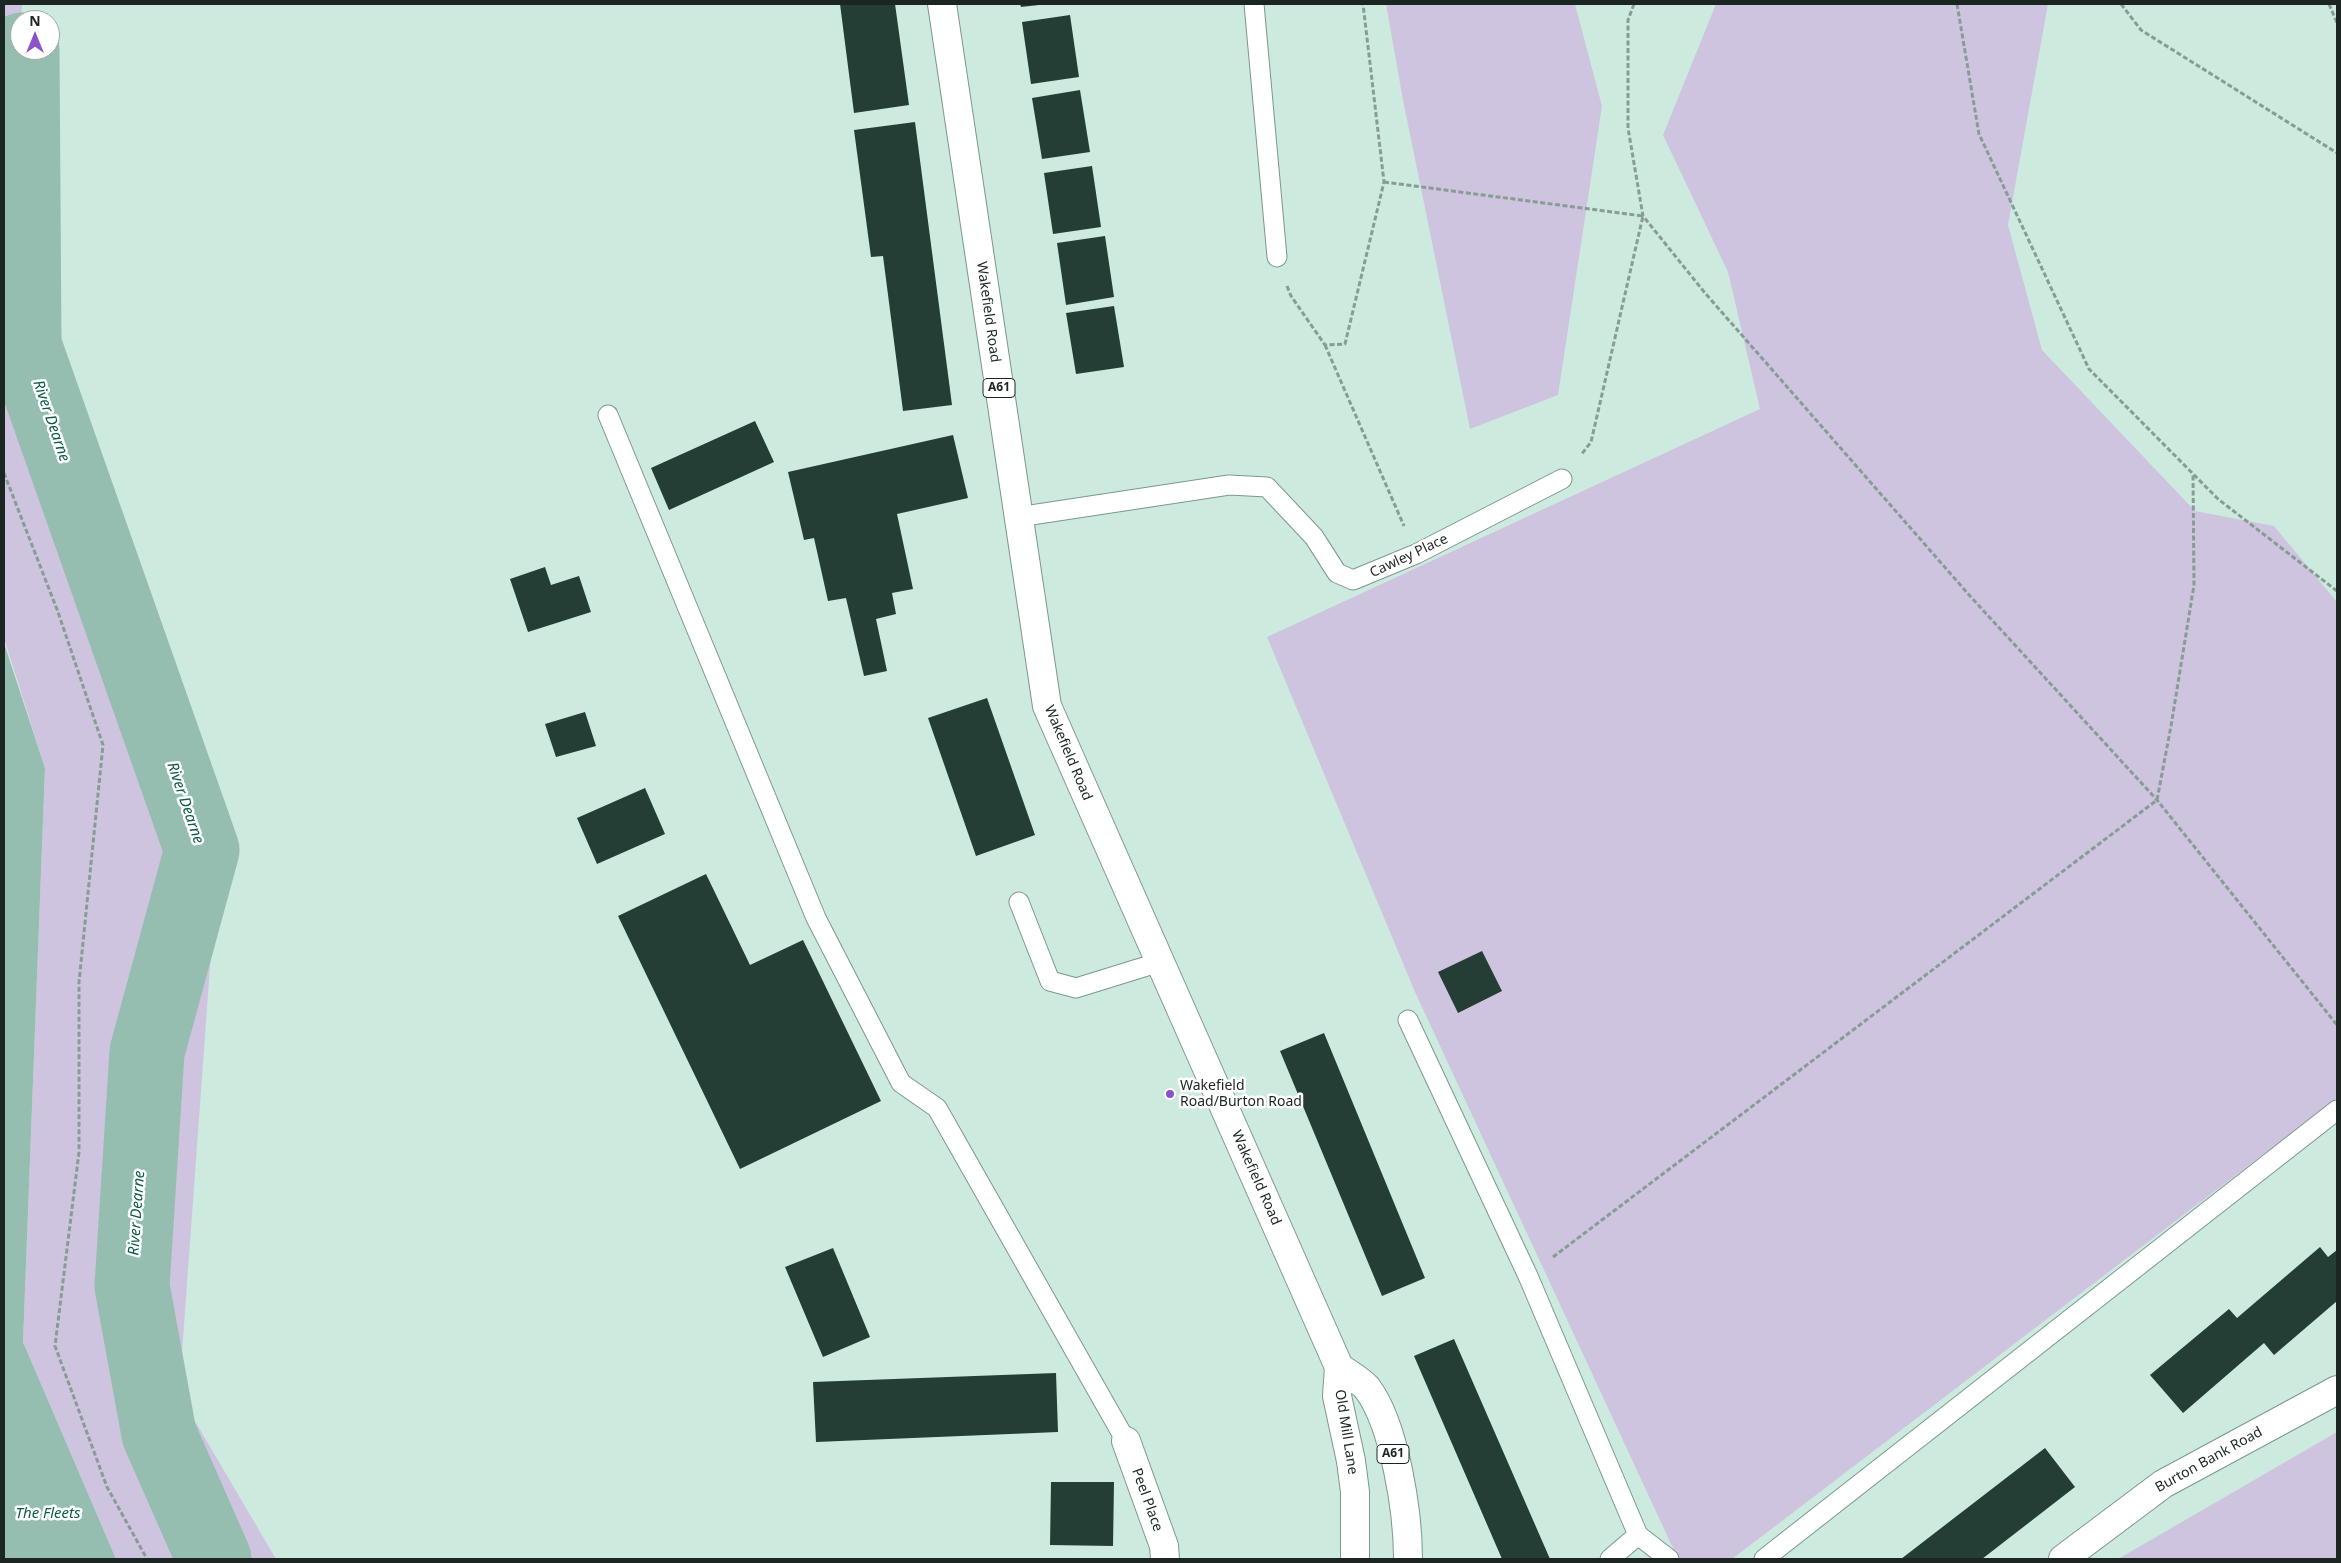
<!DOCTYPE html>
<html>
<head>
<meta charset="utf-8">
<style>
	body { margin:0 }
	#map { position:relative; width:2341px; height:1563px; overflow:hidden; background:#cdeadf; font-family:"Noto Sans",sans-serif }
	canvas { display:block }
	.frame { position:absolute; inset:0; border:5px solid #1b2623; pointer-events:none }
	.north { position:absolute; left:10px; top:10px; width:50px; height:50px; box-sizing:border-box; background:#fff; border:1px solid #a4a8a7; border-radius:50%; rotate:0deg; font-size:14px; font-weight:700; line-height:20px; text-align:center; color:#1b2623 }
	.north::after { content:''; display:block; margin:auto; width:18px; height:22px; background:#8b52ca; clip-path:polygon(50% 0,100% 100%,50% 72%,0 100%) }
</style>
</head>
<body>
<div id="map">
<canvas width="2341" height="1563"></canvas>
<div class="frame"></div>
<div class="north">N</div>
</div>
<script>
const g = document.querySelector('canvas').getContext('2d');
g.lineJoin = 'round';
function fillPath(path, color) { g.fillStyle = color; g.fill(path, 'evenodd'); }
function stroke(path, color, width, dash) { g.strokeStyle = color; g.lineWidth = width; g.lineCap = dash ? 'butt' : 'round'; g.setLineDash(dash || []); g.stroke(path); }
function label(font, color, halo, rows, align = 'center') {
  g.font = font + ' "Noto Sans",sans-serif'; g.lineWidth = 5; g.setLineDash([]); g.textBaseline = 'middle'; g.strokeStyle = halo; g.fillStyle = color; for (const [text, x, y, turn = 0] of rows) {
    g.save(); g.translate(x, y); g.rotate((+turn || 0) * Math.PI / 180); g.textAlign = isNaN(turn) ? turn : align; if (halo) g.strokeText(text, 0, 0); g.fillText(text, 0, 0); g.restore();
  }
}
fillPath(new Path2D(`
	M 4,4 L 22,4 L 20,50 L 22,50 L 24,345 L 220,829 L 179,1394 L 276,1559 L 116,1559 L 23,1342 L 45,768 L 4,638 Z
	M 1386,4 L 1575,4 L 1602,106 L 1558,395 L 1470,429 L 1403,100 Z
	M 1716,4 L 2048,4 L 2008,225 L 2042,350 L 2195,511 L 2274,526 L 2337,602 L 2337,1098 L 1732,1559 L 1678,1559 L 1415,992 L 1267,637 L 1760,409 L 1728,272 L 1663,135 Z
	M 2337,1432 L 2337,1559 L 2118,1559 Z`), '#cfc4e0');
fillPath(new Path2D(`
	M 4,643 L 45,768 L 23,1342 L 116,1559 L 4,1559 Z`), '#95beb0');
stroke(new Path2D(`
	M 22,50 L 24,345 L 202,850 L 147,1052 L 132,1286 L 159,1434 L 214,1559`), '#95beb0', 75);
fillPath(new Path2D(`
	M 840,4 L 895,4 L 909,105 L 854,113 Z
	M 1020,4 L 1038,4 L 1039,5 L 1021,7 Z
	M 1070,15 L 1079,77 L 1031,84 L 1022,22 Z
	M 1080,90 L 1090,152 L 1042,159 L 1032,98 Z
	M 915,122 L 952,405 L 903,411 L 883,256 L 871,257 L 854,130 Z
	M 1092,166 L 1101,227 L 1053,234 L 1044,173 Z
	M 1105,236 L 1114,297 L 1066,305 L 1057,243 Z
	M 1114,306 L 1124,367 L 1076,374 L 1066,313 Z
	M 755,421 L 774,462 L 669,510 L 651,468 Z
	M 953,435 L 968,498 L 897,514 L 913,589 L 892,593 L 896,614 L 876,619 L 887,671 L 864,676 L 846,598 L 828,601 L 814,538 L 804,540 L 788,472 Z
	M 545,567 L 551,585 L 579,576 L 591,612 L 528,632 L 510,579 Z
	M 987,698 L 1035,835 L 976,856 L 928,718 Z
	M 585,712 L 596,746 L 556,757 L 545,724 Z
	M 645,788 L 665,834 L 597,864 L 577,818 Z
	M 706,874 L 750,965 L 803,940 L 881,1101 L 740,1169 L 618,916 Z
	M 1482,951 L 1502,991 L 1458,1013 L 1438,972 Z
	M 1324,1033 L 1425,1278 L 1382,1296 L 1280,1051 Z
	M 2320,1247 L 2328,1257 L 2337,1250 L 2337,1301 L 2274,1355 L 2264,1343 L 2183,1413 L 2150,1375 L 2229,1309 L 2237,1318 Z
	M 833,1248 L 870,1337 L 823,1357 L 785,1267 Z
	M 1454,1339 L 1550,1559 L 1502,1559 L 1414,1356 Z
	M 1056,1373 L 1058,1432 L 816,1442 L 813,1382 Z
	M 2045,1448 L 2075,1487 L 1982,1559 L 1901,1559 Z
	M 1051,1482 L 1114,1482 L 1113,1546 L 1050,1545 Z`), '#243d35');
const service = new Path2D(`
	M 1254,4 L 1277,257
	M 608,415 L 816,918 L 901,1083 L 937,1108 L 1126,1441
	M 1018,517 L 1229,485 L 1267,487 L 1314,537 L 1337,573 L 1353,580 L 1416,554 L 1562,479
	M 1019,902 L 1050,981 L 1076,988 L 1160,962
	M 1408,1020 L 1528,1276 L 1638,1535 L 1610,1559
	M 1638,1535 L 1669,1559
	M 1764,1559 L 2337,1110`);
const minor = new Path2D(`
	M 1126,1441 L 1164,1546 L 1165,1559
	M 2063,1559 L 2163,1484 L 2337,1390`);
const primary = new Path2D(`
	M 942,4 L 1047,706 L 1339,1367 L 1337,1396 L 1351,1461 L 1355,1492 L 1355,1559
	M 1339,1367 C 1347,1373 1360,1380 1367,1388 C 1395,1425 1408,1513 1408,1559`);
stroke(service, '#7c988e', 21);
stroke(minor, '#7c988e', 30);
stroke(primary, '#7c988e', 30);
stroke(new Path2D(`
	M 1634,4 L 1628,20 L 1628,128 L 1643,216 L 1705,293 L 1970,596 L 2157,800 L 2337,1025
	M 1957,4 L 1979,134 L 2089,369 L 2218,499 L 2337,591
	M 2121,4 L 2141,30 L 2337,153
	M 2329,4 L 2337,23
	M 1384,182 L 1643,216 L 1591,442 L 1581,455
	M 1287,286 L 1291,296 L 1325,345 L 1345,344 L 1384,182 L 1363,4
	M 1325,345 L 1404,526
	M 4,473 L 58,612 L 103,745 L 79,982 L 79,1152 L 55,1346 L 107,1487 L 147,1559
	M 1553,1257 L 2157,800 L 2171,726 L 2194,585 L 2193,474`), '#879c95', 3, [5, 2.5]);
stroke(service, '#fff', 19);
stroke(minor, '#fff', 28);
stroke(primary, '#fff', 28);
for (const [x, y, r, color] of [
	[1170,1094,5,"#8b52ca"]
]) { const dot = new Path2D(); dot.arc(x, y, r, 0, 2 * Math.PI); g.fillStyle = color; g.fill(dot); stroke(dot, '#fff', 2); }
for (const [x, y, w] of [
	[999,388,32],
	[1393,1454,32]
]) { const box = new Path2D(); box.roundRect(x - w / 2, y - 9.5, w, 19, 4); g.fillStyle = '#fff'; g.fill(box); stroke(box, '#1b2623', 1); }
label('bold 12px', '#1b2623', null, [
	["A61",999,388],
	["A61",1393,1454]
]);
label('14px', '#1b2623', '#fff', [
	["Wakefield Road",988,312,82],
	["Cawley Place",1409,556,-25],
	["Wakefield Road",1068,753,67],
	["Wakefield Road",1256,1178,66],
	["Old Mill Lane",1346,1432,81],
	["Burton Bank Road",2209,1460,-29],
	["Peel Place",1147,1500,70]
]);
label('14px', '#1b2623', '#fff', [
	["Wakefield",1180,1086],
	["Road/Burton Road",1180,1102]
], 'left');
label('italic 15px', '#0a5b48', '#fff', [
	["River Dearne",51,421,71],
	["River Dearne",185,803,71],
	["River Dearne",137,1213,-86],
	["The Fleets",48,1514]
]);
</script>
</body>
</html>
